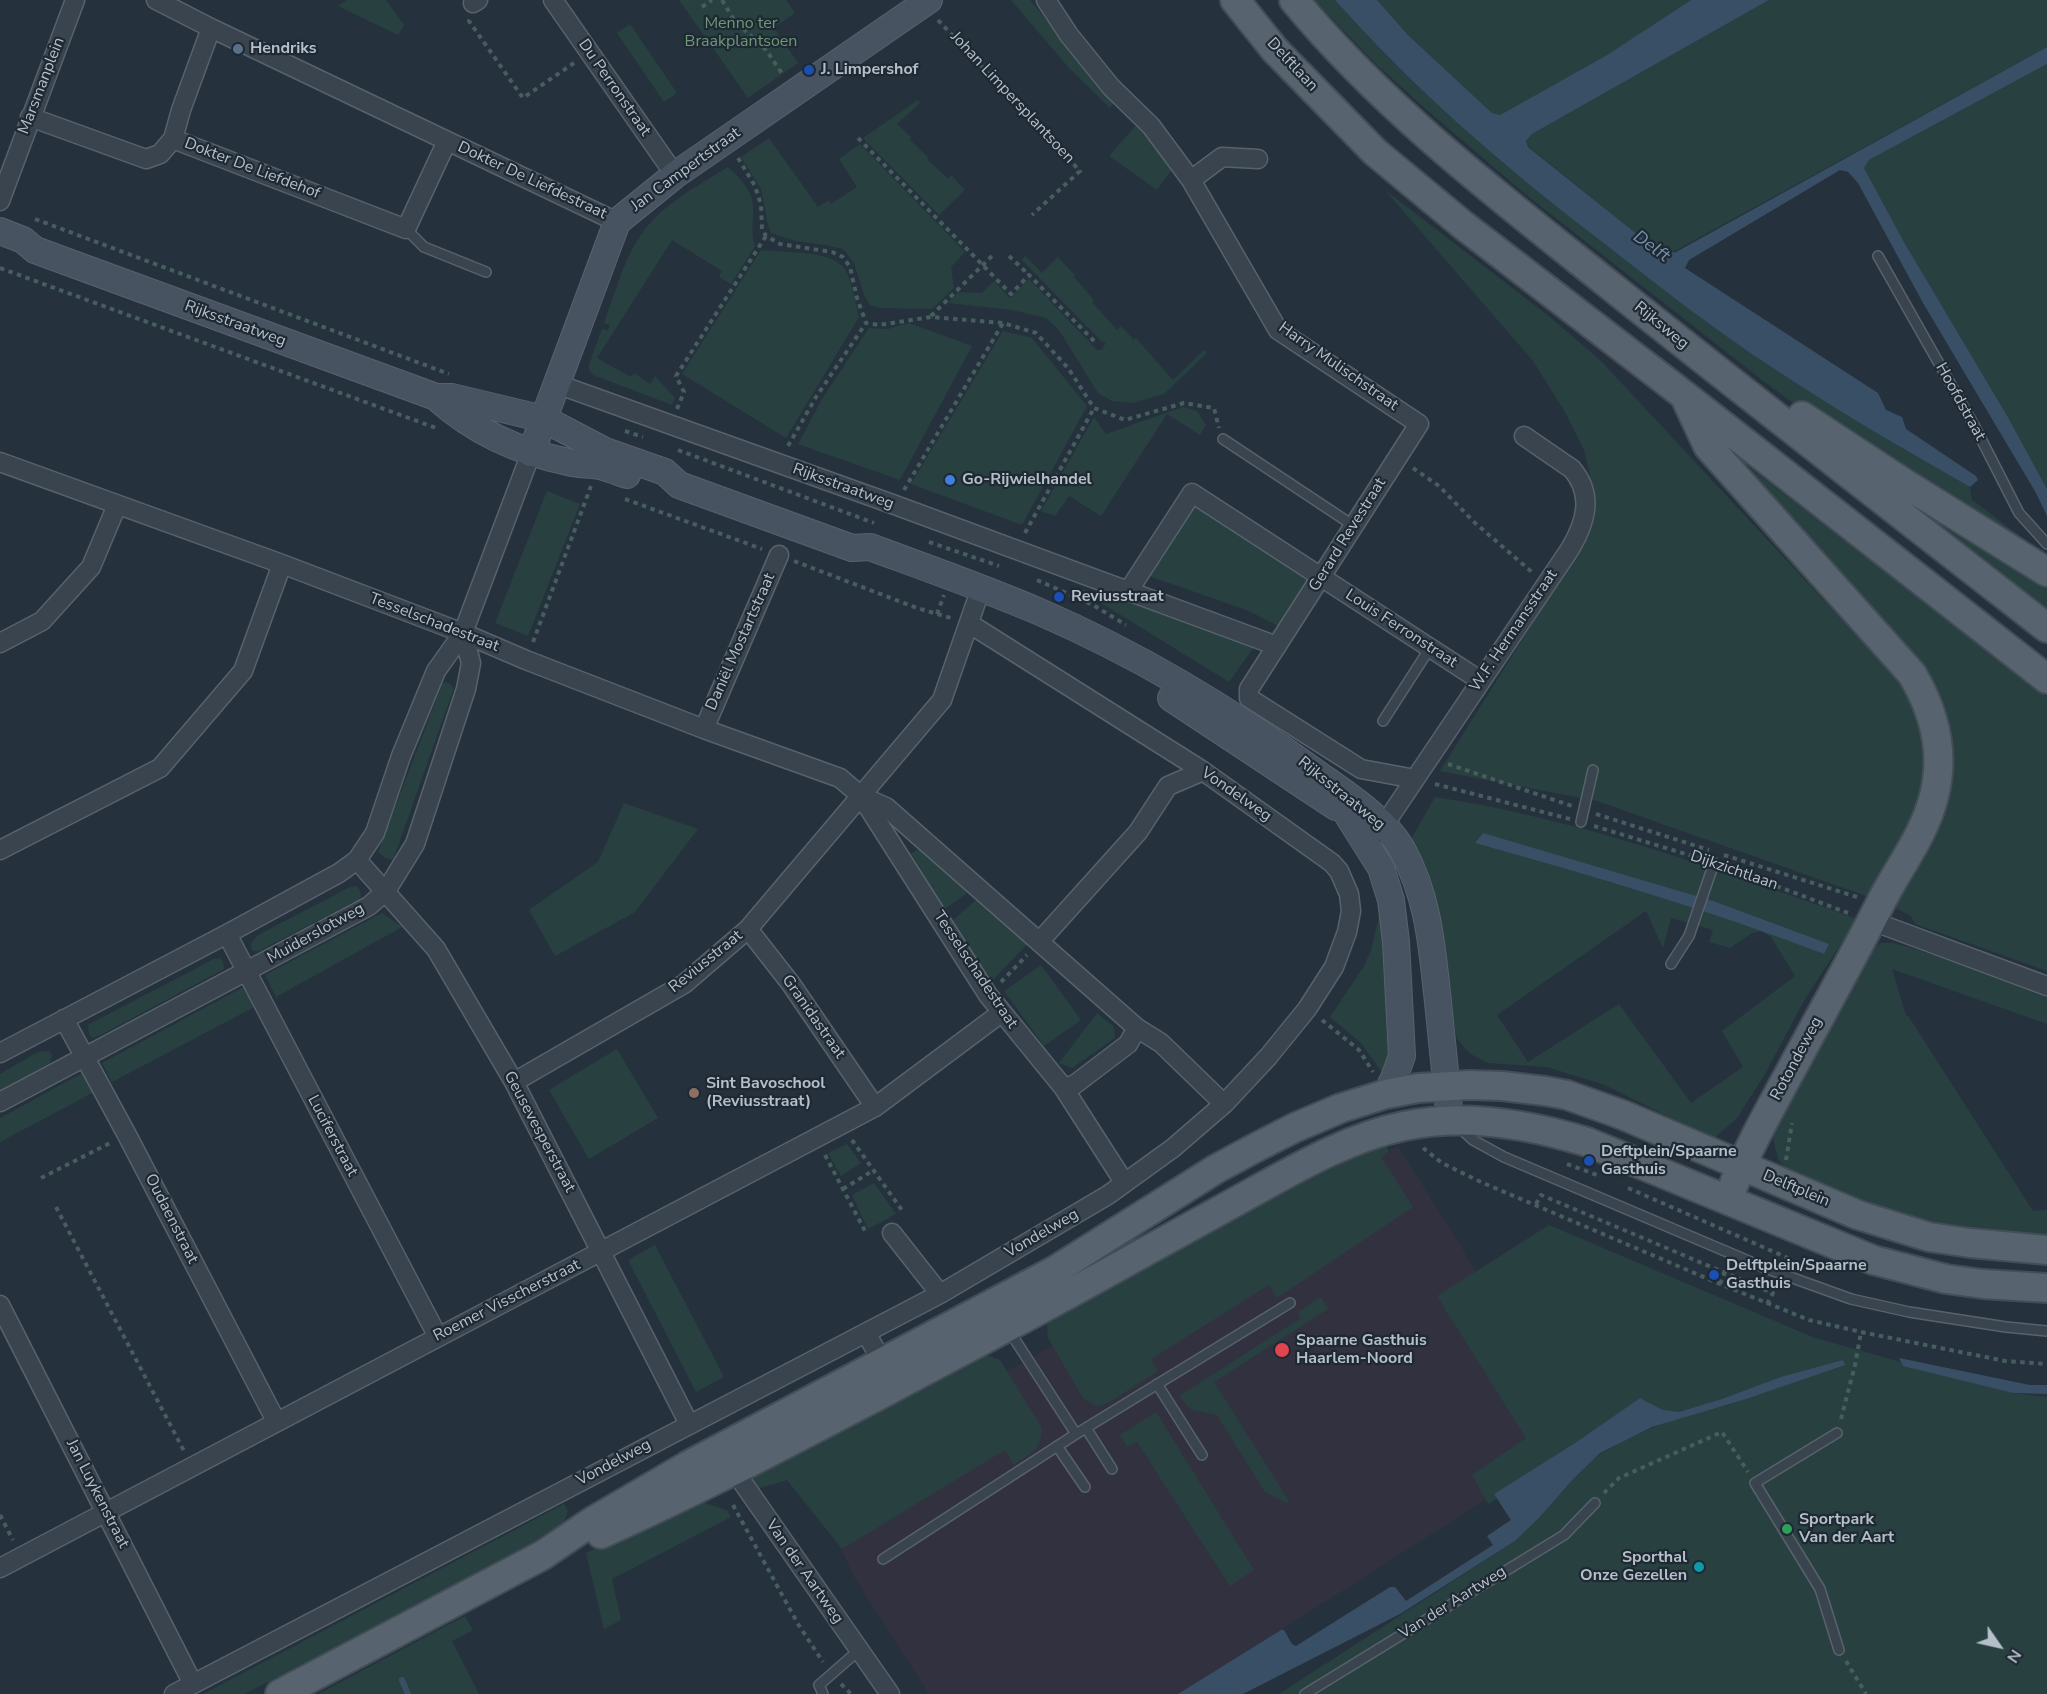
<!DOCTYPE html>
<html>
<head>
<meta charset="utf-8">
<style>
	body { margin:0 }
	#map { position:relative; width:2047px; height:1694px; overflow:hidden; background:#25323e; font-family:"Nunito Sans",sans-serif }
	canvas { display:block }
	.north { position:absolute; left:1969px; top:1616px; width:60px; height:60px; -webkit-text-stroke:4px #1e2933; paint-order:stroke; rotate:124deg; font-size:16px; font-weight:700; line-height:24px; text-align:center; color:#b5bfc9 }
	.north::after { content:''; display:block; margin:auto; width:21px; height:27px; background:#b5bfc9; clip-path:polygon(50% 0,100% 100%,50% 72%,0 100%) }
</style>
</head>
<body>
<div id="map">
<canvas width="2047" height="1694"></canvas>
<div class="north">N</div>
</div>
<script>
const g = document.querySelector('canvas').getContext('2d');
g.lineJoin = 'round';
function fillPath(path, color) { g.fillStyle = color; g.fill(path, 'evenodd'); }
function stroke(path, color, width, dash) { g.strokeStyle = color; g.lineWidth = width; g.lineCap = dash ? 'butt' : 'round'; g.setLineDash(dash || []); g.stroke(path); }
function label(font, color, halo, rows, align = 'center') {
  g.font = font + ' "Nunito Sans",sans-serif'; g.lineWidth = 4.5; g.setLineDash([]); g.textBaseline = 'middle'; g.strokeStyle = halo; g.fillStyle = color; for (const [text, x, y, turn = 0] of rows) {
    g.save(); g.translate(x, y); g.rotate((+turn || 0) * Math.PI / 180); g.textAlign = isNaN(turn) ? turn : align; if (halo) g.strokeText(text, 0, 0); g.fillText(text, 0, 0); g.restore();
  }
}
fillPath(new Path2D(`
	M 1398,1146 L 1468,1258 L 1575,1443 L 1180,1694 L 929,1694 L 854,1577 L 812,1484 Z`), '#323140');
fillPath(new Path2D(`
	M 347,0 L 386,0 L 404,25 L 398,35 L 338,6 Z
	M 679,0 L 786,0 L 795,13 L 774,28 L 798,63 L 748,98 Z
	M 1011,0 L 1030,0 L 1116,100 L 1110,108 L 1069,68 Z
	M 1314,0 L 1335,0 C 1414,89 1503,166 1597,238 C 1655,283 1714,329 1776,370 C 1839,412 1905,450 1970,487 L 1972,500 L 2047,556 L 1819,422 L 1766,383 L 1530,198 L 1429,112 L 1376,64 Z
	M 1377,0 L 1691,0 L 1607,55 L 1500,115 L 1492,113 L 1408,35 Z
	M 1769,0 L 2047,0 L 2047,47 L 1671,253 L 1662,254 L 1528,146 L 1526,141 L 1532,134 Z
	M 630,24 L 677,93 L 664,102 L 617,33 Z
	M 2047,64 L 2047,489 L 2009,419 L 1904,242 L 1864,168 L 1869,160 Z
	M 918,100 L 920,103 L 897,124 L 911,137 L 910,140 L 928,157 L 927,159 L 948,179 L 951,175 L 965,190 L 939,215 L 863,138 Z
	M 1138,123 L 1175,165 L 1157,190 L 1109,156 Z
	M 769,138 L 818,207 L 829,200 L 831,204 L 857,187 L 839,159 L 860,144 L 965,252 L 951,267 L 954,288 L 932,309 L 880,308 L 870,305 L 864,295 L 854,263 L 843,249 L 825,245 L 796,241 L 771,233 L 768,225 L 761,189 L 741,157 Z
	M 728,167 C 739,178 753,190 753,207 C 754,220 750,233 755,246 L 731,284 L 719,277 L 722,271 L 672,240 L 597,358 L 631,377 L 634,373 L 650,384 L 655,376 L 675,398 L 672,405 L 593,375 L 589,370 L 589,365 L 602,329 L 608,331 L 610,325 L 604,323 C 615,293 624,258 643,232 C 663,204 699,185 728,167 Z
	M 1385,190 L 1550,317 L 1601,361 L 1923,707 L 1932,748 L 1924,803 L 1872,898 L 1597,801 L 1440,771 L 1559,581 L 1592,499 L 1589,470 L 1584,450 L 1565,412 L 1533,361 Z
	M 761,250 C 784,253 834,249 846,271 C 853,285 855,303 859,317 L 786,438 L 682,374 Z
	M 1025,256 L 1042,273 L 1058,257 L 1075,275 L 1073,276 L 1094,300 L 1092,302 L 1117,330 L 1121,326 L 1134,340 L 1136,338 L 1173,380 L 1204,350 L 1207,353 L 1164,394 L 1133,403 L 1112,401 L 1098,393 L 1059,330 L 1046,318 L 1012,310 L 948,303 L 958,292 L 982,293 L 994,281 L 1010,298 L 1029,279 L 1097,350 L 1101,350 L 1106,343 L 1101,341 L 1022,260 Z
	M 909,323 L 972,346 L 900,480 L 798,444 L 822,399 L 869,328 L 888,329 Z
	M 1003,331 L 1032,338 L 1087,406 L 1022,525 L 911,484 Z
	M 1183,407 L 1197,411 L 1206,425 L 1200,435 L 1167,414 L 1101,516 L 1069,496 L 1055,516 L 1041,511 L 1094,417 L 1106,434 Z
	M 1719,444 L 2047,697 L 2047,971 L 1915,924 L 1911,916 L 1888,904 L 1942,728 L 1934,684 L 1716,449 Z
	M 1878,478 L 2047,583 L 2047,613 Z
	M 547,491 L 580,504 L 528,636 L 495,623 Z
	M 1194,503 L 1310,582 L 1280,627 L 1249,611 L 1146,575 Z
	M 1077,588 L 1145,606 L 1254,647 L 1229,682 Z
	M 443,682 L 449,683 L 454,688 L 393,860 L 385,858 L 378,852 Z
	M 1435,797 C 1580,819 1720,870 1857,919 L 1805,999 L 1765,1074 L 1737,1118 L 1713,1139 L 1605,1085 L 1547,1067 L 1488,1063 L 1469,1053 L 1457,1039 L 1427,875 L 1410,841 ZM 1646,911 L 1663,948 L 1671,918 L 1713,930 L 1709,942 L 1730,948 L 1752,933 L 1761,931 L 1771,937 L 1795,976 L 1722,1031 L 1743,1067 L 1691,1103 L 1619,1004 L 1528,1062 L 1497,1015 Z
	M 624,803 L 698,829 L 635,912 L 555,956 L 529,910 L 598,862 Z
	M 920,848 L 970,891 L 945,909 L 911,854 Z
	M 357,886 L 360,891 L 361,898 L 259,951 L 253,951 L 250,945 L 258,935 L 350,887 Z
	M 977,899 L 1030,941 L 992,981 L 952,921 Z
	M 1383,899 L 1394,1055 L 1385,1077 L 1362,1044 L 1330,1017 L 1364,966 L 1371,950 Z
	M 382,913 L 402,927 L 276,997 L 265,975 Z
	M 1881,943 L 1893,943 L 1912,948 L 2047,994 L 2047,1024 L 1892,969 L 1906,1015 L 1909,1017 L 2033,1211 L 2047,1210 L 2047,1237 L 1954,1231 L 1841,1197 L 1792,1177 L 1778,1159 L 1773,1138 L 1776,1122 L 1872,949 Z
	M 220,958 L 223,962 L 224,969 L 101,1035 L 93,1038 L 89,1034 L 88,1025 L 97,1020 L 214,959 Z
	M 1041,965 L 1081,1020 L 1044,1046 L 1004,991 Z
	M 251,983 L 262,1003 L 112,1082 L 102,1063 Z
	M 1097,1013 L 1114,1027 L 1115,1038 L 1072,1068 L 1059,1063 Z
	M 617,1049 L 658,1118 L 589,1159 L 549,1090 Z
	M 49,1051 L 52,1055 L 50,1063 L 0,1091 L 0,1074 L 38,1052 Z
	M 88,1070 L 98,1090 L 0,1142 L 0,1118 Z
	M 1384,1143 L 1389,1151 L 1381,1157 L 1413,1207 L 1277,1298 L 1269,1285 L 1151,1359 L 1158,1371 L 1110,1402 L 1098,1407 L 1083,1398 L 1048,1338 L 1047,1325 L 1054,1312 L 1347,1154 Z
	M 847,1144 L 861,1163 L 841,1176 L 828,1153 Z
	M 874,1183 L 896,1214 L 868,1229 L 852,1195 Z
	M 1549,1225 L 1815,1338 L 2013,1393 L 2047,1397 L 2047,1694 L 1279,1694 L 1515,1541 C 1524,1532 1533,1524 1542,1515 C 1560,1495 1578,1467 1602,1453 C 1658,1418 1725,1406 1787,1384 L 1679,1412 L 1663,1410 L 1640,1398 L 1575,1443 L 1494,1494 L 1497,1499 L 1488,1504 L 1472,1475 L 1526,1438 L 1437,1296 Z
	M 655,1245 L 724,1377 L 696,1392 L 628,1260 Z
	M 1321,1297 L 1328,1309 L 1214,1382 L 1289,1501 L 1287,1503 L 1265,1492 L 1217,1415 L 1191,1410 L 1179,1396 L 1301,1318 L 1298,1312 Z
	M 979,1352 L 1000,1360 L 1042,1428 C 1041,1450 1031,1453 1014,1465 L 1005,1450 L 842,1549 L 787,1480 L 757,1489 L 752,1475 Z
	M 1156,1412 L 1254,1570 L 1230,1586 L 1137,1442 L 1127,1447 L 1120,1435 Z
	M 699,1501 L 727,1510 L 731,1517 L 612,1579 L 621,1620 L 604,1629 L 586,1553 Z
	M 564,1504 L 568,1511 L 559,1535 L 244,1694 L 203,1694 Z
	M 465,1616 L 473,1630 L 452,1641 L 479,1694 L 318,1694 Z`), '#284040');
fillPath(new Path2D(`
	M 1335,0 L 1377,0 L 1408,35 L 1492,113 L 1500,115 L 1607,55 L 1691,0 L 1769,0 L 1532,134 L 1526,141 L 1528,147 L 1662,254 L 1676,252 L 2047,47 L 2047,64 L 1869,160 L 1864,168 L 1904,242 L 2009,419 L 2047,489 L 2047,516 L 2036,493 L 1923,303 L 1858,183 L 1848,172 L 1840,170 L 1689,260 L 1685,268 L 1878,393 L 1886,410 L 1902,417 L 1906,429 L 1976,476 L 1978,480 L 1970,487 C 1905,450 1839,412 1776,370 C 1714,330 1655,283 1597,238 C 1503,166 1414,89 1335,0 Z
	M 1483,833 L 1713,901 L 1829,944 L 1824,954 C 1710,910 1593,876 1475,843 Z
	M 1899,1358 L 2030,1385 L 2047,1385 L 2047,1394 L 2013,1393 L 1903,1366 Z
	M 1843,1360 L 1845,1365 L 1746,1399 L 1652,1427 L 1600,1453 L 1573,1479 L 1540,1517 L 1515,1541 L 1400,1614 L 1243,1694 L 1178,1694 L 1281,1630 L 1284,1630 L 1292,1644 L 1296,1646 L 1390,1587 L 1395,1587 L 1406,1601 L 1493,1545 L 1487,1536 L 1511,1520 L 1494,1494 L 1575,1443 L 1640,1398 L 1663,1410 L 1679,1412 L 1722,1399 L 1781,1377 Z`), '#394f65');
stroke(new Path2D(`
	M 402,1680 L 408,1694`), '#394f65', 6);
const lane = new Path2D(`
	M 406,229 L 424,247 L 486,272
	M 1878,256 L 1975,427 L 2019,513 L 2047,544
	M 1223,439 L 1354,526
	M 1383,721 L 1430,648
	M 1581,822 L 1593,770
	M 1671,964 L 1689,936 L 1714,863
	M 1459,1127 L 1473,1140 L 1504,1157 L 1765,1268 L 1851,1299 L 1909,1312 L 2006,1327 L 2047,1331
	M 1008,1329 L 1076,1434 L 1290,1303
	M 1157,1384 L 1202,1455
	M 1086,1428 L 1112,1469
	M 1837,1433 L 1755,1483 L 1820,1589 L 1839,1650
	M 1057,1446 L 1085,1487
	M 883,1559 L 1076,1434
	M 823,1694 L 819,1685 L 858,1651
	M 1305,1694 L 1564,1535 L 1595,1503`);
const street = new Path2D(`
	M 156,0 L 211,28 L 617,222
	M 553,0 L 675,175
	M 1046,0 L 1069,35 L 1111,87 L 1151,126 L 1191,180 L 1278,330 L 1419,424 L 1249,689 L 1249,698 L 1361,769 L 1415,779
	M 473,3 L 478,0
	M 211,28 L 181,110 L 173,139 L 406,229 L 447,141
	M 30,117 L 146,159 L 160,154 L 173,139
	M 1191,180 L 1222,157 L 1258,159
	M 0,201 L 75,0
	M 557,384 L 895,505 L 1277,646
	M 0,462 L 282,564 L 463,633 L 526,660 L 704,729 L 840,778 L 861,796 L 988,995 L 1063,1087 L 1074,1085 L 1128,1044 L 1137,1028 L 886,807 L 861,796
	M 1129,590 L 1192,493 L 1481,681
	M 0,643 L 42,621 L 91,567 L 117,505
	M 704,729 L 779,555
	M 1378,834 L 1570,549 C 1586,522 1594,495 1572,469 L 1524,436
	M 0,850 L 160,768 L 243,671 L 282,564
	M 357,860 L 436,949 L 514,1082 L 689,1424
	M 1872,921 L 2047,986
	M 748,929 L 791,984 L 875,1107
	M 227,934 L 438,1337
	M 1039,942 L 1138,832 L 1168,786 L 1203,771
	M 64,1019 L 127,1135 L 276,1421
	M 1137,1028 L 1161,1043 L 1224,1104
	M 0,1053 L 227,934 L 339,873 L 357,860 L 375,833 L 401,756 L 436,671 L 463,633 L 531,453
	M 514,1082 L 684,984 L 748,929 L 942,700 L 981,588
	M 1063,1087 L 1124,1182
	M 0,1102 L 369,906 L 386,891 L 415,844 L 466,689 L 471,663 L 463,633
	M 892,1233 L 940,1294
	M 0,1305 L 193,1684
	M 866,1333 L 883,1363
	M 729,1463 L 890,1694
	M 0,1568 L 875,1107 L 1001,1013
	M 174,1694 L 940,1294 L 1108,1195 L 1173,1148 L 1224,1104 L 1268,1057 L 1307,1009 L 1334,967 L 1347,932 L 1351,911 L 1349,894 L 1339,871 L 1332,863 L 1203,771 L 970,624`);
const secondary = new Path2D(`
	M 0,231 L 23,240 L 35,250 L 436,397 L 452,397 L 544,419 L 605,451 L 665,472 L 679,485 L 852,548 L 870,547 C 927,568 984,588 1040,612 C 1137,654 1232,711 1318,774 C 1346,794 1385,819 1402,849 C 1429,898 1432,948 1438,1002 C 1442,1042 1446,1081 1450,1120
	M 438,399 C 475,432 520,452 568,462 C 578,465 589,464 600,466 C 609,468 618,472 627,475
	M 531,453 L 617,222 L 675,175 L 929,0
	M 1171,698 L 1336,807
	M 1347,814 L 1381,868 L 1391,900 L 1396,942 L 1402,1056 L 1394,1078 L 1386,1094`);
const primary = new Path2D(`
	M 1235,0 L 1275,50 L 1375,152 L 1463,225 L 1684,395 L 2047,679
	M 1294,0 C 1385,110 1502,199 1612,287 C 1756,402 1902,515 2047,628
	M 1686,399 L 1708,446 L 1912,674 C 1934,711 1945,753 1934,796 C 1924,837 1897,869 1879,906 C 1850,963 1819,1018 1789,1074 C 1769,1111 1749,1146 1734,1184
	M 1802,416 L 1904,483 L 2047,572
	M 601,1534 C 698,1491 791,1441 885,1392 C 952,1356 1020,1321 1087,1284 C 1143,1253 1198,1222 1255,1191 C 1302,1165 1351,1137 1404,1126 C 1465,1113 1529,1124 1587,1142 L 1873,1260 L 1946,1279 L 1983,1284 L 2047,1288
	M 280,1694 L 543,1555 L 593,1521 L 687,1466 L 1054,1271 L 1216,1169 L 1255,1148 L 1294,1128 L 1341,1108 L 1386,1094 L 1418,1088 L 1469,1085 L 1502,1086 L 1545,1091 L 1567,1095 L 1623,1115 L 1858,1215 L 1929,1237 L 1970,1243 L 2047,1250`);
stroke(lane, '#57626c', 12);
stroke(street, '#57626c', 21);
stroke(secondary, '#57626c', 28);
stroke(primary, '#424d57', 32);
stroke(new Path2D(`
	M 722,0 L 734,20 L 766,50 L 783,75
	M 702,7 L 712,0
	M 470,20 L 469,21 L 523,98 L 574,63
	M 938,20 L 1080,171 L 1032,215
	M 858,138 L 1011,294 L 1029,275 L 1094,341
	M 738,158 L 755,186 L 761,205 L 762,229 L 766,236 L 780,244 L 832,252 L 843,257 L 850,267 L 857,298 L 866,323 L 879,325 L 931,317 L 1003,323 L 1036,333 L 1068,368 L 1094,408 L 1125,420 L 1184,403 L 1214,408 L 1219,428
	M 35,219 L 449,374
	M 1009,256 L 1029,275
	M 0,268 L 436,428
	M 931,316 L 995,253
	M 677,409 L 684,392 L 676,376 L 766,236
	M 625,431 L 643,437
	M 788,446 L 816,397 L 866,323
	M 678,450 L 874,523
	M 1413,468 L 1439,486 L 1474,522 L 1533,573
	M 904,490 L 1003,323
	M 625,499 L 762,549
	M 1025,533 L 1094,408
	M 929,542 L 999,566
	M 794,561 L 917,608 L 951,618
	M 1037,580 L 1093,605 L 1126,625
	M 937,614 L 944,595
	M 533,642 L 591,486
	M 1448,764 L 1572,806
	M 1435,784 L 1570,819
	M 1596,814 L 1709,850
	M 1594,826 L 1702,859
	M 1724,855 L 1857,897
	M 1726,867 L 1848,913
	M 1001,982 L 1027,955
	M 1322,1020 L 1359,1050 L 1373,1072
	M 852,1140 L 904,1213
	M 1423,1148 L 1442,1163 L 1481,1182 L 1720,1284 L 1809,1320 L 1861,1332 L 2005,1361 L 2047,1364
	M 825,1155 L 865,1231
	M 1786,1160 L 1792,1123
	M 1567,1164 L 1597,1175
	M 41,1178 L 110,1143
	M 1628,1188 L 1788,1258
	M 843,1189 L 874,1170
	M 1536,1204 L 1541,1195 L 1773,1293 L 1767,1304
	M 56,1207 L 184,1451
	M 1720,1284 L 1728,1265
	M 1841,1419 L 1855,1365 L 1861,1332
	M 1604,1493 L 1619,1478 L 1722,1432 L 1748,1472
	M 733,1505 L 798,1624 L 823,1662
	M 0,1515 L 13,1540
	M 1846,1661 L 1866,1694
	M 841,1684 L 851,1694`), '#475d5e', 4, [4.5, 4.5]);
stroke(lane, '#39444e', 9);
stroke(street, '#39444e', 18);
stroke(secondary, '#475361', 26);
stroke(primary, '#57636e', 28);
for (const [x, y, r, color] of [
	[238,49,6,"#5c6f8a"],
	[809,70,6,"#1a4fb4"],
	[950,480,6,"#3f7fe0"],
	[1059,597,6,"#1a4fb4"],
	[694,1093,6,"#8d6e63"],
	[1589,1161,6,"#1a4fb4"],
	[1714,1275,6,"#1a4fb4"],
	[1282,1350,8,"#e0444e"],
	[1787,1529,6,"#2e9e5b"],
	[1699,1567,6,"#0f9aa8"]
]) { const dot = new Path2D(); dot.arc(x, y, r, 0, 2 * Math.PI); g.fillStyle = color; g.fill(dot); stroke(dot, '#1e2933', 2); }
label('16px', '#6d9974', '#1e2933', [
	["Menno ter",741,24],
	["Braakplantsoen",741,42]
]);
label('bold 16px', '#b5bfc9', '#1e2933', [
	["Hendriks",250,49],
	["J. Limpershof",821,70],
	["Go-Rijwielhandel",962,480],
	["Reviusstraat",1071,597],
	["Sint Bavoschool",706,1084],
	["(Reviusstraat)",706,1102],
	["Deftplein/Spaarne",1601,1152],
	["Gasthuis",1601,1170],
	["Delftplein/Spaarne",1726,1266],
	["Gasthuis",1726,1284],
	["Spaarne Gasthuis",1296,1341],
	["Haarlem-Noord",1296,1359],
	["Sportpark",1799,1520],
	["Van der Aart",1799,1538],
	["Sporthal",1687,1558,"right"],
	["Onze Gezellen",1687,1576,"right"]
], 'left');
label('16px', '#b5bfc9', '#1e2933', [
	["Delftlaan",1292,65,47],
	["Marsmanplein",42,86,-69],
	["Du Perronstraat",614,88,55],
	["Johan Limpersplantsoen",1012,98,47],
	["Dokter De Liefdehof",252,169,21],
	["Jan Campertstraat",686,170,-36],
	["Dokter De Liefdestraat",532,181,25],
	["Rijksstraatweg",235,324,20],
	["Rijksweg",1661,326,39],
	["Harry Mulischstraat",1338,367,35],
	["Hoofdstraat",1960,402,61],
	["Rijksstraatweg",843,487,20],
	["Gerard Revestraat",1348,535,-58],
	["Tesselschadestraat",434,623,21],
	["Louis Ferronstraat",1401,629,33],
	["W.F. Hermansstraat",1514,631,-56],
	["Daniël Mostartstraat",741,642,-66],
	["Rijksstraatweg",1341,794,39],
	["Vondelweg",1236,795,35],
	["Dijkzichtlaan",1734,871,19],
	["Muiderslotweg",316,934,-29],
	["Reviusstraat",706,962,-39],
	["Tesselschadestraat",975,970,56],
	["Granidastraat",813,1017,55],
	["Rotondeweg",1797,1059,-62],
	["Geusevesperstraat",539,1132,62],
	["Luciferstraat",332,1136,62],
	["Delftplein",1796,1189,23],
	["Oudaenstraat",171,1219,63],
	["Vondelweg",1042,1234,-30],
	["Roemer Visscherstraat",507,1301,-27],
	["Vondelweg",614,1463,-28],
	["Jan Luykenstraat",97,1494,63],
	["Van der Aartweg",804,1572,55],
	["Van der Aartweg",1453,1603,-32]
]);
label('italic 18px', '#7691ab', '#1e2933', [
	["Delft",1651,247,36]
]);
</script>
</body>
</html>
